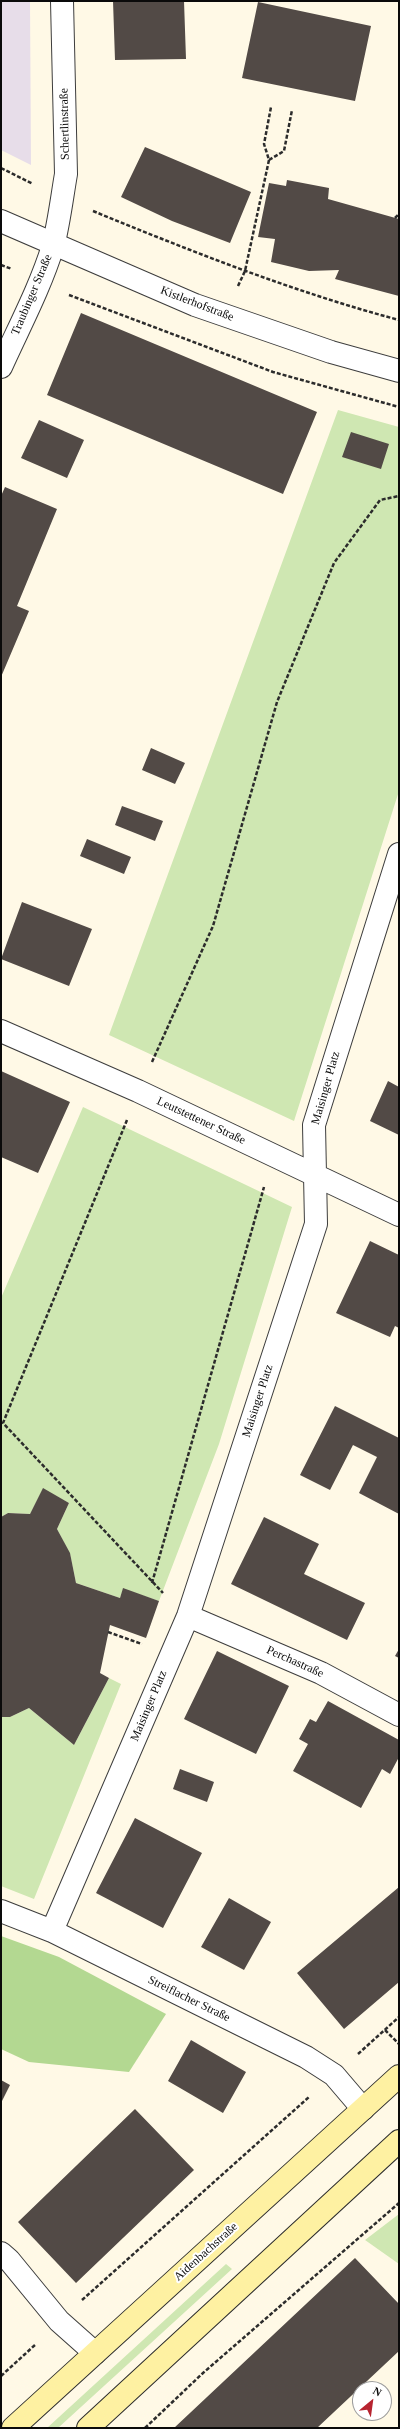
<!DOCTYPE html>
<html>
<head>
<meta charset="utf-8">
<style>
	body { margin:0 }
	#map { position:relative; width:400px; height:2429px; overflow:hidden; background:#fff9e6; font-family:"Times New Roman",serif }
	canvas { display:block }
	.frame { position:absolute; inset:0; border:2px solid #0a0a0a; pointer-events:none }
	.north { position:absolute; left:352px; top:2381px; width:40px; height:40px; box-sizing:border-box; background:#fff; border:1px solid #9d9d9d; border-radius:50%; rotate:29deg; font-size:11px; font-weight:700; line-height:16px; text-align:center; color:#0a0a0a }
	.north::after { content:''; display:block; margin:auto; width:14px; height:18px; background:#b72430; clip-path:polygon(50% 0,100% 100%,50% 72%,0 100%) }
</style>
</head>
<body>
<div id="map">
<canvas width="400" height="2429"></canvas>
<div class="frame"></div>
<div class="north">N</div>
</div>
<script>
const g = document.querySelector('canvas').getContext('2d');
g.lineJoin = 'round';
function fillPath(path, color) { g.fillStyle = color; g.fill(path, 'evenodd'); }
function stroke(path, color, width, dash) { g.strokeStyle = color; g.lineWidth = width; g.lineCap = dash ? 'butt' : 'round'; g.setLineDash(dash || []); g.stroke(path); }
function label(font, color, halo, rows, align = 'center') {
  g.font = font + ' "Times New Roman",serif'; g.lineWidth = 4; g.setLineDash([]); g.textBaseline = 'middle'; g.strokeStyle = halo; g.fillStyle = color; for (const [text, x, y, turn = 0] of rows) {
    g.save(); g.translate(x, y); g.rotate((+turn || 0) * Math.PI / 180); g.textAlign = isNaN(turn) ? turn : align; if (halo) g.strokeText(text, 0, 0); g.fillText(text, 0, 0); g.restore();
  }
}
fillPath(new Path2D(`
	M 1,1 L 30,1 L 31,165 L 1,150 Z`), '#e7dde9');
fillPath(new Path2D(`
	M 338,410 L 399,427 L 399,791 L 294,1121 L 109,1035 Z
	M 83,1107 L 292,1207 L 219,1444 L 159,1601 L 123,1589 L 120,1598 L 76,1583 L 70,1554 L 57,1529 L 69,1503 L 43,1489 L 30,1514 L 8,1513 L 1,1517 L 1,1298 Z
	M 109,1678 L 121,1684 L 34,1899 L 1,1886 L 1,1717 L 10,1717 L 29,1708 L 74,1745 Z
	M 399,2214 L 399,2264 L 365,2240 Z
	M 226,2264 L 232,2269 L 58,2428 L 47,2428 Z`), '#cfe7b2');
fillPath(new Path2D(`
	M 1,1936 L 59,1957 L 166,2014 L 129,2072 L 29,2062 L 1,2049 Z`), '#b3d891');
fillPath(new Path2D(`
	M 113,1 L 184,1 L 186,59 L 115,60 Z
	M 258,2 L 371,26 L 355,101 L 242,78 Z
	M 145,147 L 251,192 L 230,243 L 172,221 L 121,197 Z
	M 287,180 L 329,188 L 328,199 L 399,219 L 399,296 L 335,279 L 339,270 L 309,271 L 271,262 L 275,239 L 258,237 L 269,183 L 286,186 Z
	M 81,313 L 317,412 L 283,494 L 47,395 Z
	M 39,420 L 84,440 L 67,478 L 21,458 Z
	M 351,432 L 389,444 L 381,469 L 342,457 Z
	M 5,487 L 57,509 L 17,606 L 29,611 L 1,677 L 1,496 Z
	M 151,748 L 185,763 L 175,784 L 142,770 Z
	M 122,806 L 163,821 L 155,841 L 115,825 Z
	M 87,839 L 131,857 L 124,874 L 80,856 Z
	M 22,902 L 92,929 L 69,986 L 1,959 Z
	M 1,1071 L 70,1102 L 38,1173 L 1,1157 Z
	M 388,1081 L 399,1087 L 399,1135 L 370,1121 Z
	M 370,1241 L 399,1255 L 399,1328 L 395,1326 L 390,1337 L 336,1313 Z
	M 335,1406 L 399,1438 L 399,1514 L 359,1493 L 377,1457 L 353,1445 L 330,1490 L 300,1475 Z
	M 43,1488 L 69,1503 L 57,1529 L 70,1553 L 76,1583 L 120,1598 L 123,1588 L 159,1601 L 146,1638 L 110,1625 L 100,1673 L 109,1678 L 74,1745 L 29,1708 L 10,1717 L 1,1717 L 1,1517 L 8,1513 L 30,1514 Z
	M 264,1517 L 319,1544 L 304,1574 L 365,1603 L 347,1640 L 231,1584 Z
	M 399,1649 L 399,1658 L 395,1656 Z
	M 217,1651 L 289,1686 L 256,1754 L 184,1719 Z
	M 328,1701 L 399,1740 L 399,1757 L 390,1774 L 382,1769 L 361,1808 L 293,1771 L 308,1744 L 299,1739 L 310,1719 L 316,1722 Z
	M 180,1769 L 214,1782 L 207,1802 L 173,1789 Z
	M 135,1818 L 202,1853 L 163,1928 L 96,1893 Z
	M 399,1887 L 399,1982 L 344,2029 L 297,1973 Z
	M 229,1898 L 271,1922 L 244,1970 L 201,1947 Z
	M 191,2040 L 246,2072 L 223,2113 L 168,2081 Z
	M 1,2080 L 10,2085 L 1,2103 Z
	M 135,2109 L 194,2170 L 76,2283 L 18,2222 Z
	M 355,2258 L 399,2304 L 399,2351 L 317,2428 L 174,2428 Z`), '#524a46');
const minor = new Path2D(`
	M 1,367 C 19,327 40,288 53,246 C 59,223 62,197 66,174 L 62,1
	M 1,1031 L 138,1091 L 399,1215
	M 188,1616 L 321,1673 L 399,1715
	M 1,1911 L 52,1931 L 306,2057 L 334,2075 L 363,2109
	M 52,1931 L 188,1616 L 316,1224 L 314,1125 L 399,854
	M 1,2253 L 9,2260 L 59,2321 L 95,2353`);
const tertiary = new Path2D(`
	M 1,221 L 195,305 L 331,352 L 399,371`);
const secondary = new Path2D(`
	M 13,2428 L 399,2076
	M 88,2428 L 399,2141`);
stroke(minor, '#3d3d3d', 24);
stroke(tertiary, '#3d3d3d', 24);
stroke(secondary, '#2c2c2c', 24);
stroke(new Path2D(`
	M 269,160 L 284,151 L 292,110
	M 1,168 L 33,184
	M 93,211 C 193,252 294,292 399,320
	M 395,218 L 399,214
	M 1,265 L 12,269
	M 238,286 L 245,271 L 269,160 L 264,144 L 271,107
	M 69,295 L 273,372 L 399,407
	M 152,1062 L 213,926 L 277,702 L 334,563 L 380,500 L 399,496
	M 127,1120 L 3,1423 L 163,1593
	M 152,1583 L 264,1187
	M 108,1632 L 142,1644
	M 385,2030 L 399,2044
	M 358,2054 L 399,2017
	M 82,2300 L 309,2097
	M 1,2376 L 36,2344
	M 145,2428 L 203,2373 L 399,2203`), '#2c2c2c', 2.5, [4, 2]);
stroke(minor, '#fff', 22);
stroke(tertiary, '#fff', 22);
stroke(secondary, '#fef1a2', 22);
label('12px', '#0a0a0a', '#fff', [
	["Schertlinstraße",65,124,-91],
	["Traubinger Straße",32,295,-67],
	["Kistlerhofstraße",197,304,21],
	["Maisinger Platz",326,1088,-74],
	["Leutstettener Straße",201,1121,25],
	["Maisinger Platz",258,1401,-72],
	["Perchastraße",295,1662,24],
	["Maisinger Platz",149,1706,-67],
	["Streiflacher Straße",189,1999,26],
	["Aidenbachstraße",206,2252,-42]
]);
</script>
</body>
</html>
